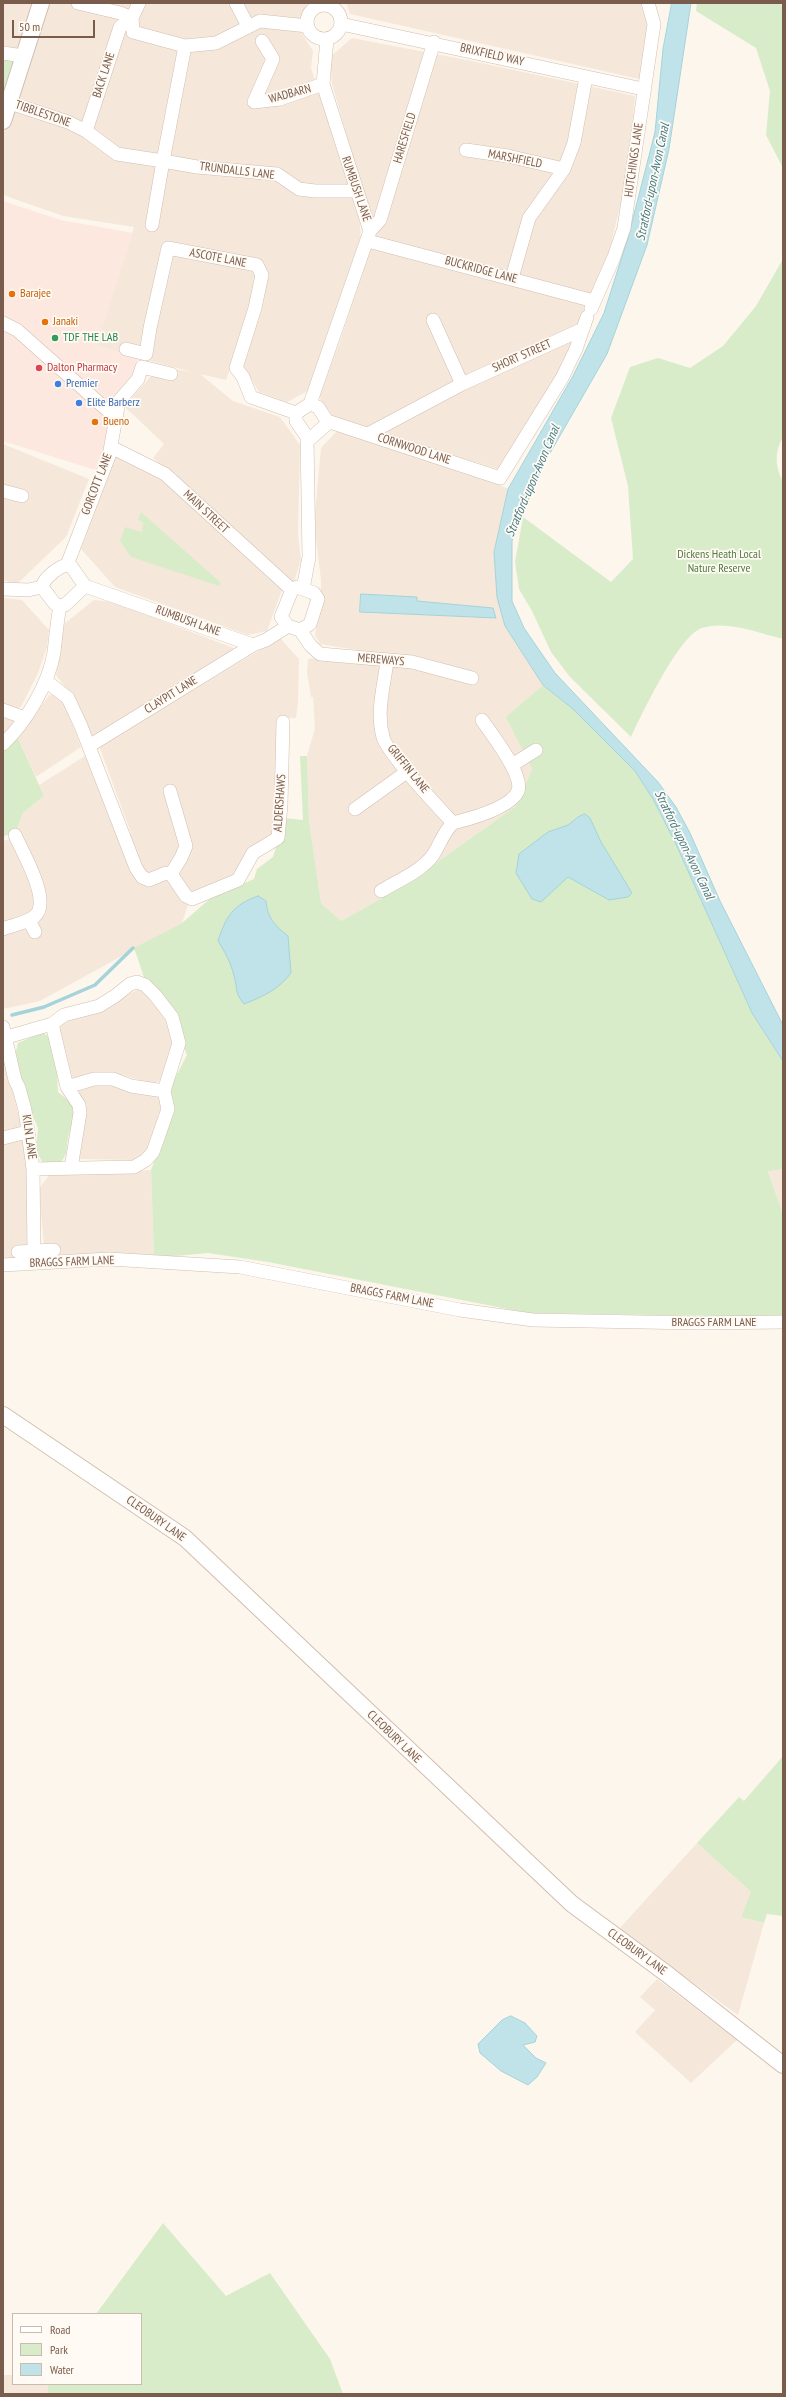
<!DOCTYPE html>
<html>
<head>
<meta charset="utf-8">
<style>
	body { margin:0 }
	#map { position:relative; width:786px; height:2397px; overflow:hidden; background:#fdf6ec; font-family:"PT Sans Narrow",sans-serif }
	canvas { display:block }
	.frame { position:absolute; inset:0; border:4px solid #7a5c4d; pointer-events:none }
	.legend { position:absolute; left:12px; top:2313px; width:130px; height:72px; box-sizing:border-box; background:#fffaf3; border:1px solid #cabbb1; margin:0; padding:5px 7px; list-style:none; font-size:12px; color:#7a5c4d }
	.legend li { display:flex; align-items:center; gap:8px; height:20px }
	.legend b { width:20px; border:1px solid #cabbb1 }
	.scale { position:absolute; left:12px; top:20px; width:83px; height:18px; box-sizing:border-box; border:2px solid #7a5c4d; border-top:0; padding-left:5px; font-size:12px; line-height:14px; white-space:nowrap; color:#7a5c4d; -webkit-text-stroke:3px #fffaf3; paint-order:stroke }
</style>
</head>
<body>
<div id="map">
<canvas width="786" height="2397"></canvas>
<div class="frame"></div>
<ul class="legend">
<li><b style="height:5px;background:#fff"></b>Road</li>
<li><b style="height:11px;background:#d8ecc9"></b>Park</li>
<li><b style="height:11px;background:#bfe3e8"></b>Water</li>
</ul>
<div class="scale">50 m</div>
</div>
<script>
const g = document.querySelector('canvas').getContext('2d');
g.lineJoin = 'round';
function fillPath(path, color) { g.fillStyle = color; g.fill(path, 'evenodd'); }
function stroke(path, color, width, dash) { g.strokeStyle = color; g.lineWidth = width; g.lineCap = dash ? 'butt' : 'round'; g.setLineDash(dash || []); g.stroke(path); }
function label(font, color, halo, rows, align = 'center') {
  g.font = font + ' "PT Sans Narrow",sans-serif'; g.lineWidth = 3.5; g.setLineDash([]); g.textBaseline = 'middle'; g.strokeStyle = halo; g.fillStyle = color; for (const [text, x, y, turn = 0] of rows) {
    g.save(); g.translate(x, y); g.rotate((+turn || 0) * Math.PI / 180); g.textAlign = isNaN(turn) ? turn : align; if (halo) g.strokeText(text, 0, 0); g.fillText(text, 0, 0); g.restore();
  }
}
fillPath(new Path2D(`
	M 3,3 L 33,3 L 17,49 L 3,48 Z
	M 46,3 L 307,3 L 301,32 L 313,51 L 311,68 L 360,223 L 361,239 L 308,391 L 287,402 L 259,392 L 242,364 L 262,310 L 268,279 L 254,278 L 249,316 L 226,380 L 200,374 L 233,401 L 280,417 L 300,445 L 298,534 L 301,560 L 294,582 L 288,582 L 178,480 L 176,473 L 173,475 L 153,458 L 164,444 L 124,406 L 152,375 L 174,369 L 191,372 L 96,346 L 134,227 L 63,216 L 3,195 L 3,136 Z
	M 346,3 L 640,3 L 648,27 L 639,79 L 350,14 Z
	M 352,38 L 472,61 L 635,96 L 627,178 L 607,260 L 564,364 L 501,470 L 334,418 L 319,397 L 340,341 L 375,235 L 332,84 L 330,57 Z
	M 338,430 L 489,479 L 508,489 L 494,552 L 505,626 L 543,685 L 507,717 L 532,769 L 516,806 L 405,885 L 341,921 L 321,903 L 309,820 L 307,756 L 315,728 L 313,697 L 311,697 L 307,672 L 308,659 L 369,652 L 320,644 L 315,635 L 321,605 L 321,580 L 314,523 L 321,448 Z
	M 3,444 L 89,479 L 66,537 L 17,584 L 3,580 Z
	M 116,455 L 164,477 L 283,587 L 267,631 L 248,635 L 115,587 L 81,549 Z
	M 3,598 L 22,600 L 49,630 L 47,647 L 38,673 L 21,707 L 14,709 L 3,705 Z
	M 94,600 L 113,602 L 236,649 L 96,737 L 92,735 L 78,704 L 56,675 L 64,624 Z
	M 280,638 L 299,659 L 298,702 L 296,718 L 280,717 L 272,837 L 234,877 L 196,893 L 181,895 L 188,905 L 182,923 L 40,1001 L 3,1009 L 3,841 L 10,839 L 33,891 L 16,831 L 23,813 L 44,796 L 39,785 L 85,756 L 118,839 L 131,833 L 99,746 Z
	M 49,695 L 54,695 L 63,700 L 81,747 L 36,777 L 18,738 Z
	M 3,715 L 17,721 L 3,740 Z
	M 143,987 L 167,1023 L 174,1042 L 163,1079 L 153,1084 L 123,1075 L 97,1075 L 73,1082 L 59,1025 L 98,1010 Z
	M 3,1049 L 22,1130 L 27,1164 L 30,1245 L 18,1258 L 3,1259 Z
	M 103,1083 L 155,1093 L 163,1099 L 162,1112 L 148,1150 L 133,1160 L 80,1159 L 77,1156 L 86,1110 L 79,1091 Z
	M 783,1169 L 783,1214 L 768,1170 Z
	M 151,1170 L 154,1258 L 54,1254 L 44,1246 L 39,1189 L 49,1175 Z
	M 697,1843 L 752,1893 L 741,1917 L 764,1923 L 738,2015 L 619,1929 Z
	M 657,1979 L 737,2040 L 691,2083 L 635,2032 L 655,2010 L 640,1997 Z
	M 3,2375 L 13,2375 L 13,2384 L 48,2384 L 47,2394 L 3,2394 Z`), '#f5e8da');
fillPath(new Path2D(`
	M 3,201 L 61,220 L 133,233 L 96,346 L 138,358 L 134,378 L 95,470 L 3,441 Z`), '#fde8e0');
fillPath(new Path2D(`
	M 697,3 L 777,3 L 783,5 L 783,168 L 766,135 L 770,91 L 756,48 L 696,11 Z
	M 3,58 L 14,61 L 3,96 Z
	M 783,259 L 783,437 C 774,453 775,466 783,482 L 783,639 C 758,633 728,620 702,628 C 679,635 642,714 631,737 L 570,677 L 551,652 L 532,611 L 519,589 L 515,562 L 523,517 L 611,582 L 633,559 L 628,486 L 611,418 L 630,367 L 658,358 L 690,368 L 723,346 L 756,306 Z
	M 141,512 L 221,583 L 219,586 L 131,557 L 120,541 L 125,527 L 142,532 L 143,522 L 138,520 Z
	M 543,685 L 573,709 L 635,771 L 653,799 L 675,842 L 752,1013 L 783,1061 L 783,1169 L 768,1171 L 783,1214 L 783,1317 L 528,1313 L 268,1262 L 208,1253 L 154,1258 L 151,1170 L 171,1116 L 171,1086 L 187,1055 L 175,1025 L 148,989 L 134,948 L 182,923 L 212,897 L 254,879 L 257,869 L 273,857 L 285,818 L 303,820 L 300,756 L 307,756 L 309,820 L 321,903 L 341,921 L 405,885 L 516,806 L 532,769 L 506,717 Z
	M 18,738 L 44,796 L 23,813 L 16,831 L 3,837 L 3,748 Z
	M 41,1033 C 60,1035 57,1077 58,1092 L 75,1106 C 76,1121 70,1125 68,1138 C 66,1148 68,1154 61,1162 L 43,1163 L 36,1151 L 38,1128 L 17,1078 L 16,1051 L 18,1043 Z
	M 783,1756 L 783,1916 L 767,1914 L 764,1923 L 741,1917 L 751,1892 L 697,1843 L 739,1797 L 744,1801 Z
	M 163,2223 L 226,2296 L 270,2273 L 330,2359 L 343,2394 L 47,2394 L 48,2384 L 141,2384 L 141,2314 L 96,2314 Z`), '#d8ecc9');
const water = new Path2D(`
	M 672,3 L 691,3 L 669,149 L 647,245 L 607,354 L 546,460 L 521,516 L 512,541 L 512,601 L 524,628 L 555,673 L 658,782 L 676,807 L 690,833 L 720,901 L 783,1025 L 783,1061 L 752,1013 L 675,842 L 653,799 L 635,771 L 573,709 L 543,685 L 505,626 L 497,597 L 494,552 L 508,489 L 573,376 L 604,313 L 628,238 L 655,132 L 663,49 Z
	M 361,594 L 417,597 L 417,601 L 493,608 L 496,618 L 360,612 Z
	M 585,814 L 590,818 L 601,842 L 632,893 L 628,897 L 609,900 L 568,877 L 541,902 L 532,899 L 516,873 L 519,854 L 548,832 L 568,825 L 578,817 Z
	M 258,896 L 266,901 C 267,917 275,926 288,936 L 291,973 C 278,990 264,996 244,1004 C 234,992 238,989 234,976 C 231,963 225,952 218,941 C 226,916 233,905 258,896 Z
	M 511,2016 L 525,2023 L 537,2036 L 535,2042 L 523,2045 L 536,2058 L 546,2063 L 537,2077 L 528,2085 L 501,2071 L 480,2053 L 478,2044 L 502,2020 Z`);
fillPath(water, '#bfe3e8');
stroke(water, '#a5d3da', 1);
stroke(new Path2D(`
	M 12,1015 L 44,1007 L 95,985 L 133,948`), '#a5d3da', 3.5);
const minor = new Path2D(`
	M 78,3 L 120,13 L 132,18 L 133,32 L 185,46 L 216,43 L 260,21 L 308,26
	M 236,3 L 248,26
	M307 22a17 17 0 1 1 34 0a17 17 0 1 1-34 0Z
	M 341,24 L 643,89
	M 262,41 L 273,59 L 254,102 L 280,99 L 323,84
	M 185,46 L 163,161 L 197,167 L 277,174 L 299,189 L 315,191 L 356,191
	M 3,53 L 23,56
	M 10,103 L 68,122 L 86,131 L 117,154 L 163,161 L 152,225
	M 86,131 L 120,27 L 132,18 L 139,3
	M 466,150 L 508,156 L 564,169
	M 370,231 L 380,220 L 434,42
	M 368,241 L 594,301
	M 512,278 L 529,218 L 564,169 L 574,143 L 586,77
	M 591,309 L 614,257 L 624,228 L 654,24 L 648,3
	M 433,320 L 462,384
	M 3,323 L 17,330 L 115,417
	M 126,349 L 146,354 L 150,328 L 168,248 L 257,265 L 262,275 L 255,308 L 236,368 L 243,377 L 251,397 L 296,413
	M 310,404 L 318,407 L 327,421 L 327,424 L 311,438 L 307,437 L 296,421 L 296,413 L 310,404 L 370,231 L 323,84 L 327,39
	M 327,421 L 500,478 L 562,378 L 576,349 L 587,317
	M 368,434 L 462,384 L 583,329
	M 111,447 L 165,474 L 292,590
	M 3,491 L 22,496
	M 67,565 L 109,456 L 119,401 L 138,379 L 142,367 L 171,374
	M 67,565 L 71,566 L 85,586 L 65,605 L 60,606 L 55,604 L 42,587 C 44,578 58,567 67,565 Z
	M 85,586 L 253,645 L 266,640 L 288,626
	M 297,587 L 314,593 L 318,599 L 310,624 L 300,630 L 288,626 L 281,617 L 292,590 Z
	M 3,589 L 28,590 L 42,587
	M 303,589 L 309,557 L 307,437
	M 300,630 L 311,646 L 320,654 L 412,662 L 472,678
	M 387,661 C 384,686 376,712 383,737 C 386,752 439,808 453,823 C 469,819 511,808 518,791 C 524,774 491,734 482,720
	M 46,681 L 68,698 L 81,726 L 136,868 L 142,877 L 149,880 L 166,873 L 171,874 L 186,896 L 192,899 L 238,880 L 253,853 L 278,838 L 281,805 L 283,722
	M 3,710 L 25,718
	M 3,744 C 26,722 49,684 54,652 C 56,636 57,621 60,606
	M 89,746 L 253,645
	M 512,765 L 536,750
	M 170,791 L 186,846 L 181,858 L 171,874
	M 355,809 L 408,771
	M 381,891 C 397,881 422,871 433,855 C 441,843 442,834 453,823
	M 29,920 L 35,932
	M 3,929 C 13,925 27,923 35,916 C 52,901 22,852 15,835
	M 52,1024 L 67,1087 L 79,1105 L 80,1113 L 71,1168
	M 3,1027 L 15,1080 L 19,1088 L 25,1110 L 33,1169 L 34,1251
	M 7,1037 L 52,1024 L 64,1015 L 99,1006 L 115,996 L 130,984 L 137,982 L 145,985 L 155,995 L 172,1017 L 179,1043 L 164,1091 L 168,1109 L 153,1152 L 146,1160 L 134,1167 L 33,1169
	M 67,1087 L 94,1079 L 113,1079 L 131,1086 L 164,1091
	M 3,1138 L 27,1132
	M 18,1252 L 54,1250
	M 3,1265 L 109,1259 L 240,1267 L 460,1310 L 533,1320 L 697,1323 L 783,1322`);
const tertiary = new Path2D(`
	M 3,121 L 41,3
	M 3,1415 L 185,1538 L 572,1904 L 667,1974 L 783,2065`);
stroke(minor, '#d1beb0', 14);
stroke(tertiary, '#d1beb0', 18);
stroke(minor, '#fff', 13);
stroke(tertiary, '#fff', 16);
for (const [x, y, r, color] of [
	[12,294,4,"#e8710a"],
	[45,322,4,"#e8710a"],
	[55,338,4,"#2e9e5b"],
	[39,368,4,"#e0444e"],
	[58,384,4,"#3f7fe0"],
	[79,403,4,"#3f7fe0"],
	[95,422,4,"#e8710a"]
]) { const dot = new Path2D(); dot.arc(x, y, r, 0, 2 * Math.PI); g.fillStyle = color; g.fill(dot); stroke(dot, '#fffaf3', 1.5); }
label('12px', '#7a5c4d', '#fffaf3', [
	["BRIXFIELD WAY",492,55,13],
	["BACK LANE",104,75,-72],
	["WADBARN",290,94,-15],
	["TIBBLESTONE",43,114,19],
	["HARESFIELD",405,138,-73],
	["MARSHFIELD",515,159,11],
	["HUTCHINGS LANE",634,160,-82],
	["TRUNDALLS LANE",237,171,7],
	["RUMBUSH LANE",356,189,71],
	["ASCOTE LANE",218,258,11],
	["BUCKRIDGE LANE",481,270,15],
	["SHORT STREET",522,356,-24],
	["CORNWOOD LANE",414,449,18],
	["GORCOTT LANE",97,484,-69],
	["MAIN STREET",206,512,43],
	["RUMBUSH LANE",188,621,20],
	["MEREWAYS",381,660,5],
	["CLAYPIT LANE",171,695,-32],
	["GRIFFIN LANE",408,769,51],
	["ALDERSHAWS",280,803,-86],
	["KILN LANE",29,1137,82],
	["BRAGGS FARM LANE",72,1262,-2],
	["BRAGGS FARM LANE",392,1296,11],
	["BRAGGS FARM LANE",714,1323],
	["CLEOBURY LANE",156,1519,35],
	["CLEOBURY LANE",394,1737,44],
	["CLEOBURY LANE",637,1952,36]
]);
label('12px', '#c56008', '#fffaf3', [
	["Barajee",20,294],
	["Janaki",53,322],
	["Bueno",103,422]
], 'left');
label('12px', '#27864d', '#fffaf3', [
	["TDF THE LAB",63,338]
], 'left');
label('12px', '#be3a42', '#fffaf3', [
	["Dalton Pharmacy",47,368]
], 'left');
label('12px', '#366cbe', '#fffaf3', [
	["Premier",66,384],
	["Elite Barberz",87,403]
], 'left');
label('12px', '#537a41', '#fffaf3', [
	["Dickens Heath Local",719,555],
	["Nature Reserve",719,569]
]);
label('italic 13px', '#437c86', '#fffaf3', [
	["Stratford-upon-Avon Canal",653,182,-78],
	["Stratford-upon-Avon Canal",533,481,-67],
	["Stratford-upon-Avon Canal",684,845,64]
]);
</script>
</body>
</html>
